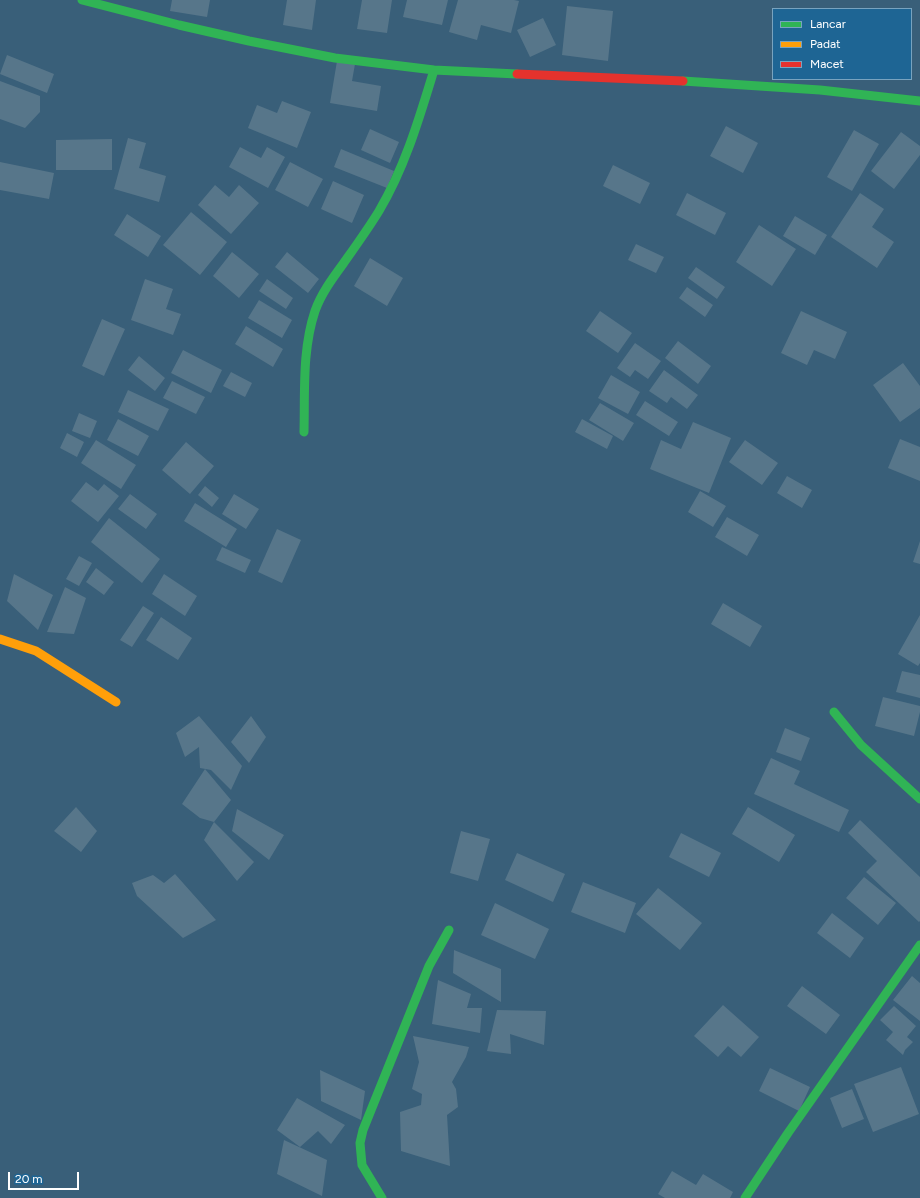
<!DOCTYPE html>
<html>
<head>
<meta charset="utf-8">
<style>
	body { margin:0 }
	#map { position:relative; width:920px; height:1198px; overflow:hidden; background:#395f79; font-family:Figtree,sans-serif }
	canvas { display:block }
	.legend { position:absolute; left:772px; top:8px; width:140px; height:72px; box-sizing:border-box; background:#1e6594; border:1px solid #78a3bf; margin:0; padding:5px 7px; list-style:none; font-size:12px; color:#fff }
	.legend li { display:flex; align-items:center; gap:8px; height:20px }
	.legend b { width:20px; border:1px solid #78a3bf }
	.scale { position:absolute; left:8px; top:1172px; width:71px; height:18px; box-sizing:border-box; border:2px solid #fff; border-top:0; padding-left:5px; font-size:12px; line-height:14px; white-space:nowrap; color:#fff; -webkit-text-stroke:3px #1e6594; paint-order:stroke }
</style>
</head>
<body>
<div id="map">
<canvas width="920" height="1198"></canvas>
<ul class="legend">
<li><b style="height:5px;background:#30b455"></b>Lancar</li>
<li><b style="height:5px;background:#ff9f0a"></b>Padat</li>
<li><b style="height:5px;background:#e5322d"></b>Macet</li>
</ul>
<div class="scale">20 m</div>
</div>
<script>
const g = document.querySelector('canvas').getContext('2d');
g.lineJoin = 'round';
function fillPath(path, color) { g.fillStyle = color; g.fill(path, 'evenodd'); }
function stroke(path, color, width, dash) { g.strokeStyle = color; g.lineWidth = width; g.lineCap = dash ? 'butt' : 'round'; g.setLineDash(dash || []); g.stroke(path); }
fillPath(new Path2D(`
	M 172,0 L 210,0 L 207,17 L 170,11 Z
	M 287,0 L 316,0 L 312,30 L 283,25 Z
	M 362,0 L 392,0 L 387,33 L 357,29 Z
	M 407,0 L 448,0 L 442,25 L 403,17 Z
	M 458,0 L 514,0 L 519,1 L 511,33 L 481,25 L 477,40 L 449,32 Z
	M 567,6 L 613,11 L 608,61 L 562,55 Z
	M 543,18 L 556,45 L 530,57 L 517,30 Z
	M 7,55 L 54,74 L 47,93 L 0,74 Z
	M 337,61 L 355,64 L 352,81 L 381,86 L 377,111 L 330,103 Z
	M 0,81 L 40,96 L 40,112 L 25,128 L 0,119 Z
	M 282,101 L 311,112 L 297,148 L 248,128 L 257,105 L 277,113 Z
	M 726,126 L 758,143 L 743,173 L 710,156 Z
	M 370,129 L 399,142 L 390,163 L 361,150 Z
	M 854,130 L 879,144 L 852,191 L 827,177 Z
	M 901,132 L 920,146 L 920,155 L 894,189 L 871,171 Z
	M 128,138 L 146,143 L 139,168 L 166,176 L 159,202 L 114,189 Z
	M 112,139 L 112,170 L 56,170 L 56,140 Z
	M 240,147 L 261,158 L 267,147 L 285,157 L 268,188 L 229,167 Z
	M 341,149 L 394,171 L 387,188 L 334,167 Z
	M 0,162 L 54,173 L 49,199 L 0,190 Z
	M 290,162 L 323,179 L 308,207 L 275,190 Z
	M 613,165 L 650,183 L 640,204 L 603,186 Z
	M 333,181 L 364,195 L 352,223 L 321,209 Z
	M 215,185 L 229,197 L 239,185 L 259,203 L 231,234 L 198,205 Z
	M 687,193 L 726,213 L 715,235 L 676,215 Z
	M 860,193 L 884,209 L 872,227 L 894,242 L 877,268 L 831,237 Z
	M 191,212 L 227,242 L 200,275 L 163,245 Z
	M 127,214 L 161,236 L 148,257 L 114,235 Z
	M 795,216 L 827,235 L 815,255 L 783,236 Z
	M 759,225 L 796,249 L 772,286 L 736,262 Z
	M 636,244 L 664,257 L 656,273 L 628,260 Z
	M 232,252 L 259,274 L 239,298 L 213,276 Z
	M 287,252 L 319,279 L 308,293 L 275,267 Z
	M 370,258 L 403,278 L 387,306 L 354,286 Z
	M 696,267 L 725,287 L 717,299 L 688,278 Z
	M 145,279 L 173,289 L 166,309 L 181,314 L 173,335 L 131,320 Z
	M 267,279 L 293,298 L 286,309 L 259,291 Z
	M 687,287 L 713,305 L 705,317 L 679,298 Z
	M 259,300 L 292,320 L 282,338 L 248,318 Z
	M 600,311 L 632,333 L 618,353 L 586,331 Z
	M 801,311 L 847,332 L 835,359 L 814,350 L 807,365 L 781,353 Z
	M 102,319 L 125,329 L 104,376 L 82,366 Z
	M 246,326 L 283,349 L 273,367 L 235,344 Z
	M 678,341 L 711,366 L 698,384 L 665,358 Z
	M 635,343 L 661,361 L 648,379 L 635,370 L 630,377 L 617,368 Z
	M 183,350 L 222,370 L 211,393 L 171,373 Z
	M 139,356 L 165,378 L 155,391 L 128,370 Z
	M 903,363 L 920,386 L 920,408 L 900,422 L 873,385 Z
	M 664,370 L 698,395 L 687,409 L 671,397 L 667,403 L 649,391 Z
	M 231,372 L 252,383 L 245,397 L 223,386 Z
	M 611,375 L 640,392 L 628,414 L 598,398 Z
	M 172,381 L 205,397 L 196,414 L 163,398 Z
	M 128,390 L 169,409 L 158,431 L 118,412 Z
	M 645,401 L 678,422 L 669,436 L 636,415 Z
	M 600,403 L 634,423 L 623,441 L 589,420 Z
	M 79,413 L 97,421 L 90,438 L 72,431 Z
	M 118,419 L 149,436 L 138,456 L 107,440 Z
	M 582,419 L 613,436 L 607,449 L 575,432 Z
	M 693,422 L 731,438 L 709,493 L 650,469 L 661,440 L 681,449 Z
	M 67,433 L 84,442 L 77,457 L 60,448 Z
	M 900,439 L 920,447 L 920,481 L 888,468 Z
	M 96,440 L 136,465 L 121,489 L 81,463 Z
	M 745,440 L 778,463 L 762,485 L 729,462 Z
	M 186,442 L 214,466 L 190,494 L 162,470 Z
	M 787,476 L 812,490 L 802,508 L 777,493 Z
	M 86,482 L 98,491 L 104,484 L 119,496 L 98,522 L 71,501 Z
	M 205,486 L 219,498 L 212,507 L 198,495 Z
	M 700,491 L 726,506 L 713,527 L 688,512 Z
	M 130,494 L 157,514 L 146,529 L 118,509 Z
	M 234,494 L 259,509 L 246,529 L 222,514 Z
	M 195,503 L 237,529 L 226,547 L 184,521 Z
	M 727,517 L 759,535 L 747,556 L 715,537 Z
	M 109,518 L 160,559 L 142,583 L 91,542 Z
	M 277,529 L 301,540 L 282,583 L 258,572 Z
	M 920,541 L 920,564 L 913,562 Z
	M 222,547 L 251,560 L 245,573 L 216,560 Z
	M 79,556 L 92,563 L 79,586 L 66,579 Z
	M 96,568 L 114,582 L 104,595 L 86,582 Z
	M 14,574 L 53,595 L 38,630 L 7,601 Z
	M 164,574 L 197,596 L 185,616 L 152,594 Z
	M 65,587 L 86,598 L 74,634 L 47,632 Z
	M 723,603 L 762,626 L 750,647 L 711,624 Z
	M 143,606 L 154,613 L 132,647 L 120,640 Z
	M 920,615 L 920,663 L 918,666 L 898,654 Z
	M 161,617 L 192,638 L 178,660 L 146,640 Z
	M 902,671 L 920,675 L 920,698 L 896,692 Z
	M 883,697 L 920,706 L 920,712 L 914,736 L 875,726 Z
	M 199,716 L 242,766 L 231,790 L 211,770 L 200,768 L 199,747 L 185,757 L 176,733 Z
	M 251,716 L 266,737 L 249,763 L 231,742 Z
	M 785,728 L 810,738 L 801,761 L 776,752 Z
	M 771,758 L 800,771 L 794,784 L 849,810 L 839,832 L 754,794 Z
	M 205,769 L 231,800 L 214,822 L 254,862 L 237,881 L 204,840 L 214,822 L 200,818 L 182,804 Z
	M 76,807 L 97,831 L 81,852 L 54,831 Z
	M 748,807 L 795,835 L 779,862 L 732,834 Z
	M 237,809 L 284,835 L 269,860 L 232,831 Z
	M 860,820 L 920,877 L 920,921 L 919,922 L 866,872 L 877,861 L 848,833 Z
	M 461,831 L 490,839 L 478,881 L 450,873 Z
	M 681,833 L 721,853 L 709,877 L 669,857 Z
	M 517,853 L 565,874 L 553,902 L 505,880 Z
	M 175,874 L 216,920 L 183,938 L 137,896 L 132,883 L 153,875 L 164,883 Z
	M 864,877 L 896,903 L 878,925 L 846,898 Z
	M 583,882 L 636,903 L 625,933 L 571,912 Z
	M 658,888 L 702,923 L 680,950 L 636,914 Z
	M 495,903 L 549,929 L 535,959 L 481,935 Z
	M 832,913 L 864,938 L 850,958 L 817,933 Z
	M 454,950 L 501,969 L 501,1002 L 453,973 Z
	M 912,976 L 920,983 L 920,1021 L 893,1000 Z
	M 438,980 L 471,994 L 467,1008 L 482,1008 L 480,1033 L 432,1024 Z
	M 802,986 L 840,1015 L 826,1034 L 787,1006 Z
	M 723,1005 L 759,1037 L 741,1057 L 728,1046 L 718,1057 L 694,1036 Z
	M 894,1006 L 916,1026 L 907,1037 L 913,1042 L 905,1050 L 903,1055 L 886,1040 L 893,1032 L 880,1020 Z
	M 497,1010 L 546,1011 L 544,1045 L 510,1034 L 511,1054 L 487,1051 Z
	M 413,1036 L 469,1047 L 466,1057 L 452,1082 L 456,1089 L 458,1107 L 447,1115 L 450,1166 L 401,1151 L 400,1112 L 421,1105 L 422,1094 L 412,1089 L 419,1062 Z
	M 901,1067 L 919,1114 L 873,1132 L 854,1084 Z
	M 770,1068 L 810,1087 L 799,1111 L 759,1091 Z
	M 320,1070 L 365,1091 L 361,1120 L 321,1101 Z
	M 852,1089 L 864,1119 L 842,1128 L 830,1098 Z
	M 297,1098 L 345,1125 L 331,1144 L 318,1131 L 300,1147 L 277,1130 Z
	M 284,1140 L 327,1160 L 322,1196 L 277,1174 Z
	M 672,1171 L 696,1185 L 703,1174 L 733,1192 L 730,1198 L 665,1198 L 658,1194 Z`), '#57768a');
stroke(new Path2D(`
	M 82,0 L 179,25 L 249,41 L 335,58 L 434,70 L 517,74
	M 683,81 L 820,90 L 920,101
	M 304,432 C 305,392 302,350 315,311 C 321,294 332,279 343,264 C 355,247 368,229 379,211 C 405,167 419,119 434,70
	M 834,712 L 861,745 L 920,799
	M 382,1198 L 362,1165 L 360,1143 L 363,1130 L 429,966 L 449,930
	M 745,1198 L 788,1133 L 920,945`), '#30b455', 9);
stroke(new Path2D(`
	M 0,639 L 36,651 L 116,702`), '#ff9f0a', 9);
stroke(new Path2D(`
	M 517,74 L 683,81`), '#e5322d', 9);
</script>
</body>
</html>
